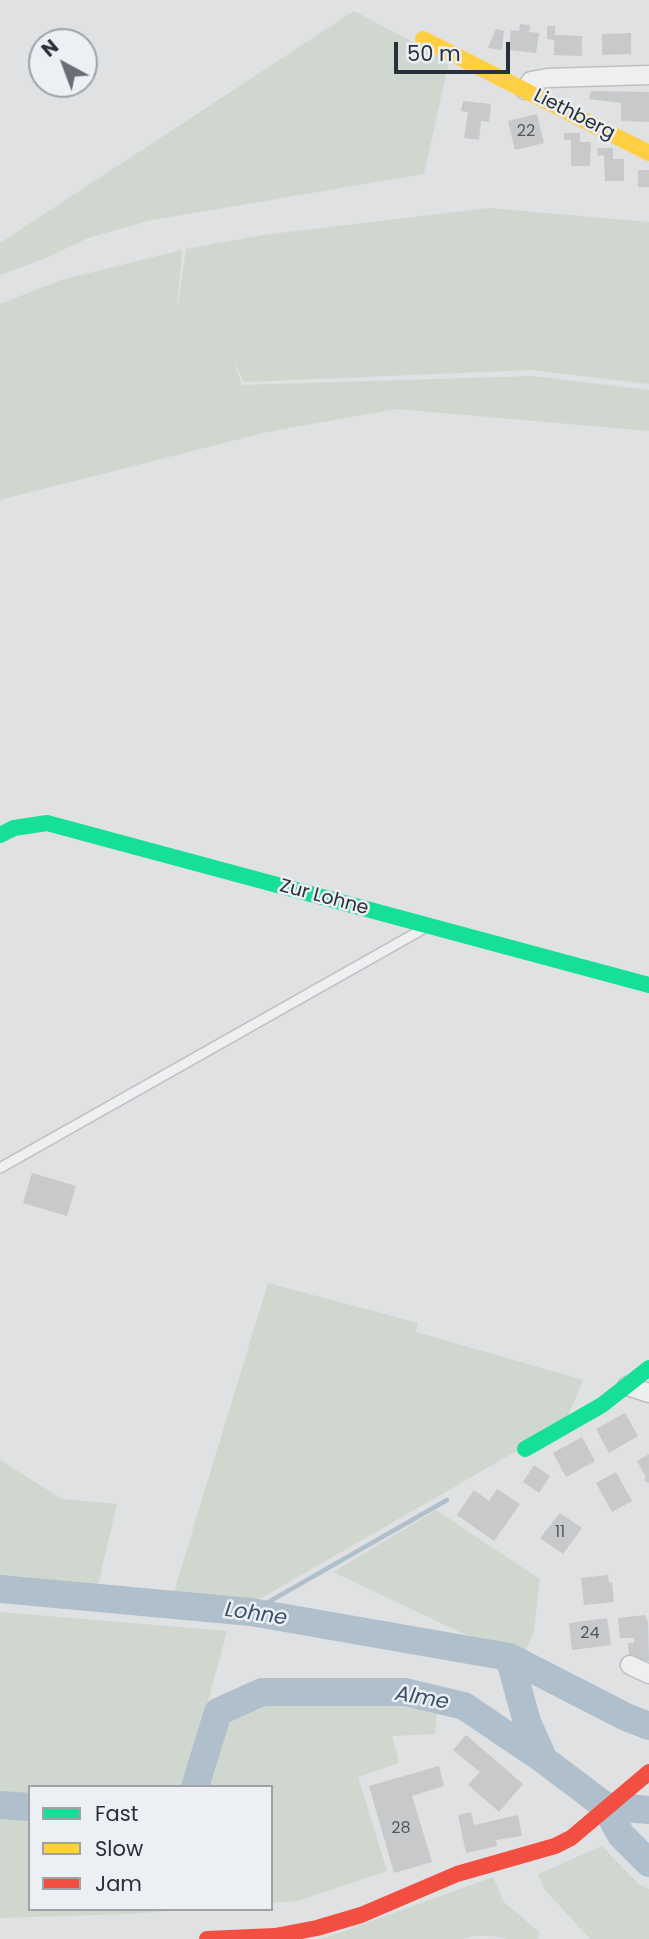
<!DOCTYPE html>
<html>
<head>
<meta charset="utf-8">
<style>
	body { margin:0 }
	#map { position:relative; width:649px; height:1939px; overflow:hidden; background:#dfe1e3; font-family:Poppins,sans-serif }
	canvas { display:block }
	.legend { position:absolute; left:28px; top:1785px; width:245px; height:126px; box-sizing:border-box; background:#eceff3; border:2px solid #9ea3a9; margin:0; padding:9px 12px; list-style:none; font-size:21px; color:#283039 }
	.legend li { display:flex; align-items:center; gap:14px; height:35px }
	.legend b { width:35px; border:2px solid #9ea3a9 }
	.north { position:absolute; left:28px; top:28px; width:70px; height:70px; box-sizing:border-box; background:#eceff3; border:2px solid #9ea3a9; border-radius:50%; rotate:319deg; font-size:19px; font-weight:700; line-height:28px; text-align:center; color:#283039 }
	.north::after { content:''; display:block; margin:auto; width:24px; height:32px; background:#686e74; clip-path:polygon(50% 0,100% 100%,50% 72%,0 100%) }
	.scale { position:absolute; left:394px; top:42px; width:116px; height:32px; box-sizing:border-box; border:4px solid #283039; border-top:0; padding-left:9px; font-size:21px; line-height:24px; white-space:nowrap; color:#283039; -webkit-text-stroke:5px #eceff3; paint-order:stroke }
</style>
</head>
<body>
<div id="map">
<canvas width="649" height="1939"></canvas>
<ul class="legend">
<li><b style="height:9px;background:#16e098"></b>Fast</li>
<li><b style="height:9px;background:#ffcf43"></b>Slow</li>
<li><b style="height:9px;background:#f24e42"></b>Jam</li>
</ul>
<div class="north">N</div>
<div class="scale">50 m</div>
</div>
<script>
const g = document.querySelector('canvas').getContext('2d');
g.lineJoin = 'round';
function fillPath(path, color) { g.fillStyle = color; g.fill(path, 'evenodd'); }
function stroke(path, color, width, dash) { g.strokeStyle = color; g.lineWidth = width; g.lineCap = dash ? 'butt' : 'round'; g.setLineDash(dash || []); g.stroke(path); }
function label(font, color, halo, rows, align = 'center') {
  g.font = font + ' Poppins,sans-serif'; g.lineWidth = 5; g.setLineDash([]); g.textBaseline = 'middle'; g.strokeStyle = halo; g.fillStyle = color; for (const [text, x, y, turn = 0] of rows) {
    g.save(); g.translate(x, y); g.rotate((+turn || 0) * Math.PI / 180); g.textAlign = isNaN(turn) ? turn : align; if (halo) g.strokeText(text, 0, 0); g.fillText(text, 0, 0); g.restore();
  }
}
fillPath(new Path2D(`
	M 354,11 L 449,61 L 424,174 L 147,221 L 88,238 L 46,258 L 0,275 L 0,243 Z
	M 489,208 L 649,222 L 649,384 L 531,370 L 244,382 L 233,360 L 242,385 L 533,376 L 649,390 L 649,431 L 396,409 L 267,432 L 0,500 L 0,304 L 61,280 L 182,250 L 177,311 L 186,249 L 263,235 Z
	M 268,1283 L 418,1323 L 416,1332 L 583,1380 L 565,1423 L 246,1607 L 172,1598 Z
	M 0,1460 L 62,1499 L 117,1504 L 98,1585 L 0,1576 Z
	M 436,1510 L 540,1579 L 534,1631 L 524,1654 L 462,1633 L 333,1572 Z
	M 0,1612 L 227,1631 L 185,1787 L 30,1787 L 30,1796 L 0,1793 Z
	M 266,1699 L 406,1703 L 437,1712 L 435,1734 L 392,1736 L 399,1763 L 358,1777 L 387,1871 L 297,1901 L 271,1903 L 271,1787 L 203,1787 L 225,1719 Z
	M 0,1810 L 30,1812 L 30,1909 L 191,1909 L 130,1914 L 0,1918 Z
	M 602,1846 L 640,1885 L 649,1889 L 649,1939 L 590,1939 L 545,1890 L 538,1874 Z
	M 493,1877 L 504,1902 L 540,1933 L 538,1939 C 529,1939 519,1939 509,1939 C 494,1937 481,1932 465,1939 L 322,1939 Z`), '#d0d7cf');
stroke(new Path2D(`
	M 251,1612 L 447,1500`), '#afbfcb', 4.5);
stroke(new Path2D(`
	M 0,1589 L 251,1612 L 509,1657 L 626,1717 L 649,1726
	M 509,1657 L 527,1722 L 544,1760
	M 195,1787 L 218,1712 L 262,1692 L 405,1692 L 464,1706 L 544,1760 L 605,1806 L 621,1835 L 649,1863
	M 0,1805 L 30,1807
	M 605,1806 L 649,1810`), '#afbfcb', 28);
fillPath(new Path2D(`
	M 520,24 L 530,25 L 529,32 L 539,33 L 536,53 L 509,50 L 511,30 L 519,31 Z
	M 547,26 L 555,26 L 555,35 L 582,36 L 582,56 L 554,55 L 554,40 L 547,39 Z
	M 496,29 L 504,31 L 502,50 L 488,48 Z
	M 631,33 L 631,54 L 602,55 L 602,34 Z
	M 591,91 L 649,92 L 649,122 L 621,121 L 621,103 L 589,99 Z
	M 463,101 L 491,104 L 489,122 L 481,121 L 479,140 L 464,138 L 468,112 L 461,111 Z
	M 537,114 L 544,143 L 515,150 L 508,121 Z
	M 564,133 L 580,133 L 580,142 L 591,142 L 590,166 L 571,166 L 571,140 L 564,140 Z
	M 597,148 L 613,148 L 613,159 L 624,159 L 624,181 L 605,181 L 604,155 L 598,156 Z
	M 638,170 L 649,170 L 649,187 L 638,187 Z
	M 32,1173 L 76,1186 L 67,1216 L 23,1203 Z
	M 625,1413 L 638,1436 L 609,1453 L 596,1429 Z
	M 582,1437 L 595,1461 L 566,1477 L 553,1453 Z
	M 649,1454 L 649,1483 L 644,1481 L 646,1477 L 637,1461 Z
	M 534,1465 L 550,1476 L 539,1493 L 523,1482 Z
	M 616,1472 L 632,1501 L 612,1512 L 596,1483 Z
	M 497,1489 L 520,1504 L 494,1541 L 457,1515 L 474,1490 L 489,1501 Z
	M 560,1513 L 582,1528 L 563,1554 L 540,1538 Z
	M 608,1575 L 609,1583 L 612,1582 L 614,1602 L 584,1605 L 581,1578 Z
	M 645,1615 L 648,1622 L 649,1661 L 637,1662 L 636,1656 L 629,1656 L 628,1643 L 634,1643 L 634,1638 L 620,1638 L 618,1618 Z
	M 607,1618 L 611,1645 L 572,1650 L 569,1623 Z
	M 466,1735 L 523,1784 L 499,1812 L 468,1785 L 480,1772 L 453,1750 Z
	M 439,1766 L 444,1786 L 412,1796 L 432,1862 L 394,1873 L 369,1786 Z
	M 471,1812 L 474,1825 L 518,1815 L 522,1836 L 496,1840 L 497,1846 L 466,1853 L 458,1815 Z`), '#c7c9cb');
const lane = new Path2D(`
	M 0,1168 L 423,929`);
const street = new Path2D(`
	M 525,90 L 531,81 L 547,78 L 649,75
	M 627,1386 L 649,1393
	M 630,1665 L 649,1674`);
stroke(lane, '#bdbfc1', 12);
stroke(street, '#bdbfc1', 21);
stroke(lane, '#eeeff0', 9);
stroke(street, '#eeeff0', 18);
stroke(new Path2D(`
	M 0,835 L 14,828 L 47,823 L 649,985
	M 525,1449 L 602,1405 L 649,1368`), '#16e098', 16);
stroke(new Path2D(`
	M 423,39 L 649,153`), '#ffcf43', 16);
stroke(new Path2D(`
	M 207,1939 L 275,1936 L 317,1928 L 361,1915 L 457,1874 L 555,1846 L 571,1838 L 649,1772`), '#f24e42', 16);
label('16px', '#50575e', null, [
	["22",526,132],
	["11",560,1533],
	["24",590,1634],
	["28",401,1829]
]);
label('19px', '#283039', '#eceff3', [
	["Liethberg",574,115,27],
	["Zur Lohne",324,898,15]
]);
label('italic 21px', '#375168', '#eceff3', [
	["Lohne",256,1615,8],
	["Alme",422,1699,10]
]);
</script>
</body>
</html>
